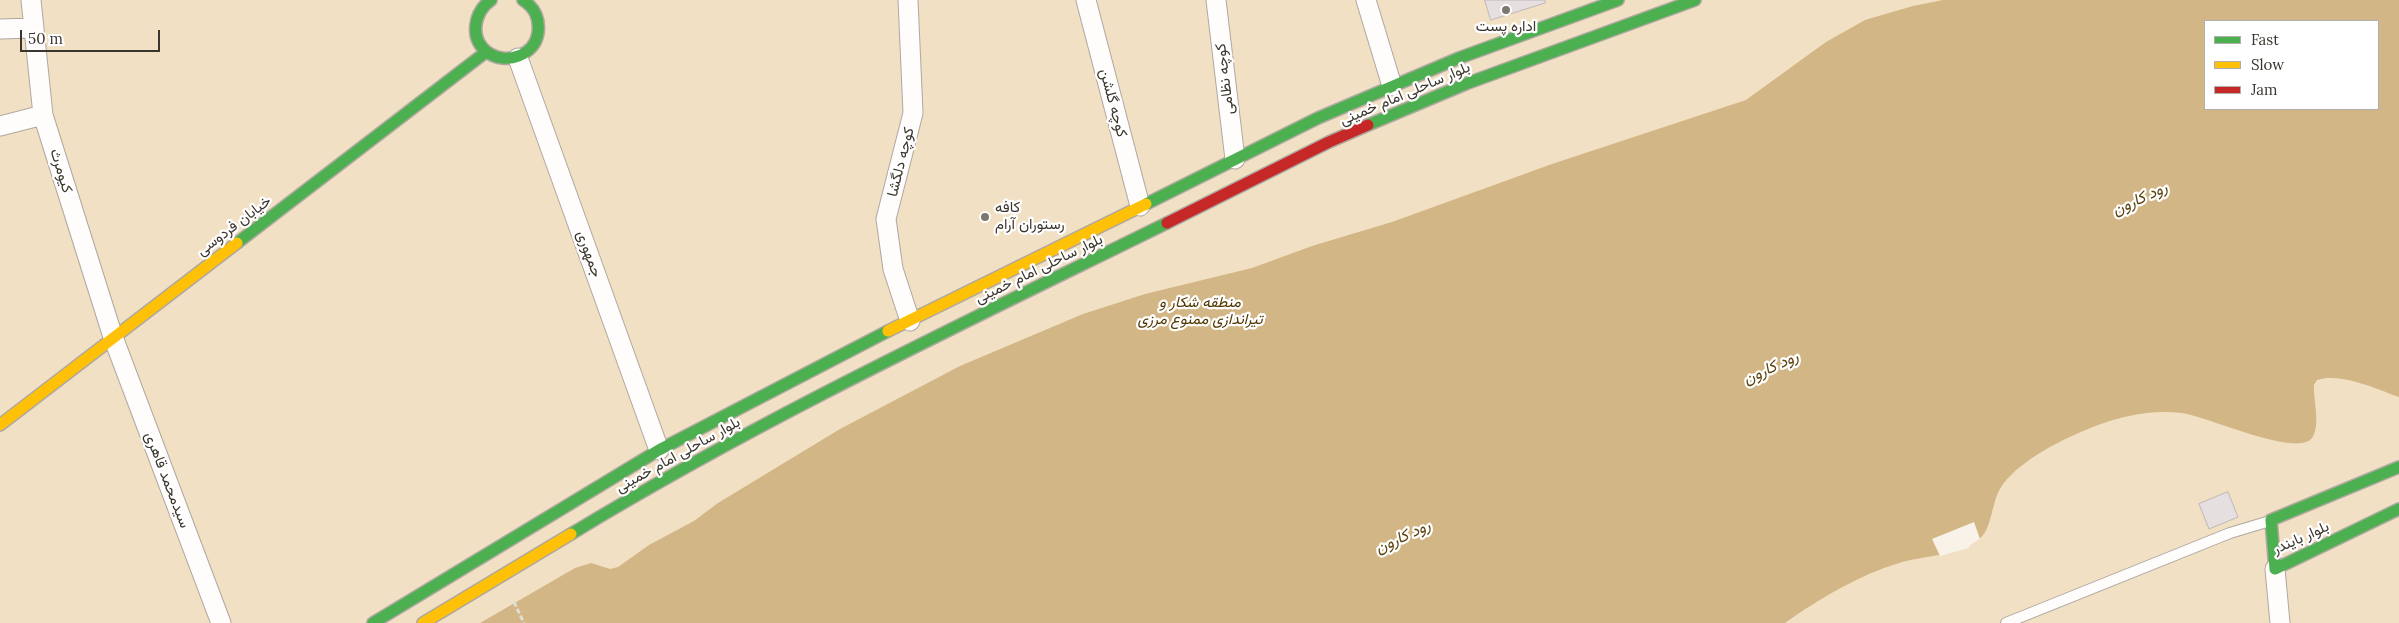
<!DOCTYPE html>
<html>
<head>
<meta charset="utf-8">
<style>
	body { margin:0 }
	#map { position:relative; width:2399px; height:623px; overflow:hidden; background:#f8f2e8; font-family:Lora,serif }
	canvas { display:block }
	.legend { position:absolute; left:2204px; top:20px; width:175px; height:90px; box-sizing:border-box; background:#fff; border:1px solid #b1afab; margin:0; padding:6px 9px; list-style:none; font-size:15px; color:#3b362d }
	.legend li { display:flex; align-items:center; gap:10px; height:25px }
	.legend b { width:25px; border:1px solid #b1afab }
	.scale { position:absolute; left:20px; top:30px; width:140px; height:22px; box-sizing:border-box; border:2px solid #3b362d; border-top:0; padding-left:6px; font-size:15px; line-height:18px; white-space:nowrap; color:#3b362d; -webkit-text-stroke:4px #fff; paint-order:stroke }
</style>
</head>
<body>
<div id="map">
<canvas width="2399" height="623"></canvas>
<ul class="legend">
<li><b style="height:6px;background:#4caf50"></b>Fast</li>
<li><b style="height:6px;background:#ffc107"></b>Slow</li>
<li><b style="height:6px;background:#c62828"></b>Jam</li>
</ul>
<div class="scale">50 m</div>
</div>
<script>
const g = document.querySelector('canvas').getContext('2d');
g.lineJoin = 'round';
function fillPath(path, color) { g.fillStyle = color; g.fill(path, 'evenodd'); }
function stroke(path, color, width, dash) { g.strokeStyle = color; g.lineWidth = width; g.lineCap = dash ? 'butt' : 'round'; g.setLineDash(dash || []); g.stroke(path); }
function label(font, color, halo, rows, align = 'center') {
  g.font = font + ' Lora,Vazirmatn,serif'; g.lineWidth = 4.5; g.setLineDash([]); g.textBaseline = 'middle'; g.strokeStyle = halo; g.fillStyle = color; for (const [text, x, y, turn = 0] of rows) {
    g.save(); g.translate(x, y); g.rotate((+turn || 0) * Math.PI / 180); g.textAlign = isNaN(turn) ? turn : align; if (halo) g.strokeText(text, 0, 0); g.fillText(text, 0, 0); g.restore();
  }
}
fillPath(new Path2D(`
	M 0,0 L 2399,0 L 2399,623 L 0,623 ZM 2205,21 L 2378,21 L 2378,109 L 2205,109 Z`), '#f1e0c3');
fillPath(new Path2D(`
	M 1943,0 L 2399,0 L 2399,397 C 2377,389 2340,372 2317,380 L 2314,385 C 2313,400 2321,425 2312,438 C 2297,458 2206,416 2182,413 C 2164,411 2147,412 2129,416 C 2093,423 2019,456 2000,489 C 1991,504 1992,531 1978,540 C 1954,557 1925,555 1899,563 C 1859,575 1819,599 1785,623 L 480,623 L 575,568 L 591,563 L 610,569 L 618,567 L 649,545 L 694,521 L 718,503 L 840,429 L 960,366 L 1083,314 L 1145,294 L 1252,268 L 1312,246 L 1392,222 L 1552,164 L 1746,100 L 1826,42 L 1865,20 L 1913,6 ZM 2205,21 L 2378,21 L 2378,109 L 2205,109 Z`), '#d2b685');
fillPath(new Path2D(`
	M 1974,522 L 1980,539 L 1969,546 L 1969,548 L 1940,556 L 1932,539 Z`), '#f8f2e8');
const building = new Path2D(`
	M 1485,0 L 1545,0 L 1545,3 L 1491,20 Z
	M 2228,492 L 2238,517 L 2209,529 L 2199,504 Z`);
fillPath(building, '#e5dfdf');
stroke(building, '#beb8b8', 1);
const lane = new Path2D(`
	M 2006,623 L 2230,533 L 2270,521`);
const street = new Path2D(`
	M 31,0 L 43,115 L 113,337 L 221,623
	M 908,0 L 913,113 L 886,219 L 893,269 L 910,321
	M 1086,0 L 1140,206
	M 1216,0 L 1235,159
	M 1366,0 L 1392,86
	M 0,29 L 33,28
	M 518,58 L 659,450
	M 0,126 L 43,115
	M 2275,569 L 2280,623`);
const fast = new Path2D(`
	M 491,0 C 474,12 469,38 487,52 C 506,66 535,55 538,33 C 540,18 535,8 523,0
	M 1368,125 L 1468,83 L 1695,0
	M 1146,204 L 1318,118 L 1459,58 L 1618,0
	M 237,243 L 486,52
	M 2399,467 L 2271,520 L 2275,569 L 2399,509
	M 571,534 C 762,418 966,322 1167,223
	M 373,623 L 659,450 L 888,331`);
const slow = new Path2D(`
	M 888,331 L 1146,204
	M 0,425 L 237,243
	M 423,623 L 571,534`);
const jam = new Path2D(`
	M 1167,223 L 1329,142 L 1368,125`);
stroke(lane, '#aea8a0', 12);
stroke(street, '#aea8a0', 21);
stroke(fast, '#aea8a0', 14);
stroke(slow, '#aea8a0', 14);
stroke(jam, '#aea8a0', 14);
stroke(new Path2D(`
	M 514,602 L 524,623`), '#e0deda', 3, [5, 2.5]);
stroke(lane, '#fefdfc', 10);
stroke(street, '#fefdfc', 19);
stroke(fast, '#4caf50', 11);
stroke(slow, '#ffc107', 11);
stroke(jam, '#c62828', 11);
for (const [x, y, r, color] of [
	[1506,10,5,"#7d786e"],
	[985,217,5,"#7d786e"]
]) { const dot = new Path2D(); dot.arc(x, y, r, 0, 2 * Math.PI); g.fillStyle = color; g.fill(dot); stroke(dot, '#fff', 2); }
label('15px', '#3b362d', '#fff', [
	["اداره پست",1506,27],
	["کافه",995,208,"left"],
	["رستوران آرام",995,225,"left"]
]);
label('15px', '#3b362d', '#fff', [
	["کوچه نظامی",1225,79,-97],
	["بلوار ساحلی امام خمینی",1405,94,-23],
	["کوچه گلشن",1113,103,75],
	["کوچه دلگشا",901,162,-76],
	["کیومرث",61,171,73],
	["خیابان فردوسی",234,226,-37],
	["جمهوری",589,254,70],
	["بلوار ساحلی امام خمینی",1039,269,-26],
	["بلوار ساحلی امام خمینی",678,455,-29],
	["سیدمحمد قاهری",167,480,69],
	["بلوار بایندر",2301,538,-24]
]);
label('italic 15px', '#523800', '#fff', [
	["منطقه شکار و",1200,303],
	["تیراندازی ممنوع مرزی",1200,320]
]);
label('italic 16px', '#5d430e', '#fff', [
	["رود کارون",2140,199,-25],
	["رود کارون",1771,368,-25],
	["رود کارون",1403,537,-25]
]);
</script>
</body>
</html>
